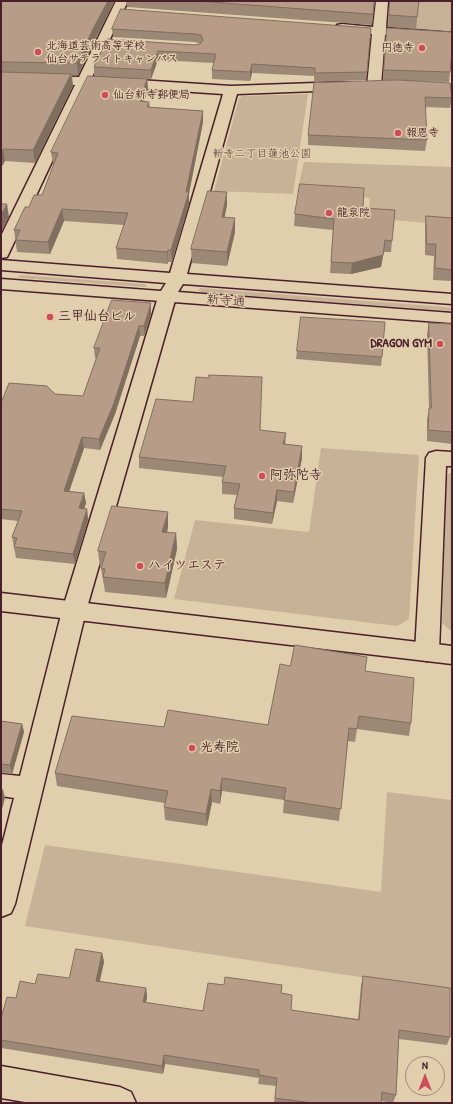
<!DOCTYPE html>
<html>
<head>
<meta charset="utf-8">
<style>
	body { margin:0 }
	#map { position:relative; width:453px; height:1104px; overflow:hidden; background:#e1ceac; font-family:"Patrick Hand",sans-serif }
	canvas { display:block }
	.frame { position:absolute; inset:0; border:2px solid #4a1f2b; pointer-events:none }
	.north { position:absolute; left:405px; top:1056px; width:40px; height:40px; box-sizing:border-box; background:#e1ceac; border:1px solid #a58878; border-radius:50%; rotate:0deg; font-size:11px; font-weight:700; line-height:16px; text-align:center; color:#4a1f2b }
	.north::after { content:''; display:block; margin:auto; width:14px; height:18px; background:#d1495b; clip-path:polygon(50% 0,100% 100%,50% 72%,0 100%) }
</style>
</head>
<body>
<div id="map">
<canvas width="453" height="1104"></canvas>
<div class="frame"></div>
<div class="north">N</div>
</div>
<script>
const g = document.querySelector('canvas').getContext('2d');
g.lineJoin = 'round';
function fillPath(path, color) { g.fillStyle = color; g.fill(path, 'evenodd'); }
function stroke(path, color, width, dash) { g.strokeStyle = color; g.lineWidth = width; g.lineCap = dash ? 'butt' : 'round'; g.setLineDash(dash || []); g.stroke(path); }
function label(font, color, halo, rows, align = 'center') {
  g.font = font + ' "Patrick Hand","Klee One",sans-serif'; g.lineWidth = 3; g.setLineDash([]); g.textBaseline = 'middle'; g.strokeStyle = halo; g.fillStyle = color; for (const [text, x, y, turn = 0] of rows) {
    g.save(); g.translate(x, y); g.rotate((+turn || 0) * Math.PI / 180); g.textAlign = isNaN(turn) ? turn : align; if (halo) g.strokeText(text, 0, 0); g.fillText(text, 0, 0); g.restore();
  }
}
fillPath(new Path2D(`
	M 389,1 L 452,1 L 452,34 L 395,29 L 388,26 Z
	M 308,94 L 293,194 L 214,191 L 239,98 L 242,96 Z
	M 304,162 L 452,167 L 452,225 L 368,218 L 370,198 L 297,192 Z
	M 20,275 L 145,284 L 147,286 L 144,287 L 21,278 L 18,277 Z
	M 200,288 L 445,307 L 452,308 L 452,311 L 201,292 L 198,290 Z
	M 321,448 L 419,455 L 409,619 L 397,626 L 174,599 L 195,520 L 309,532 Z
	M 452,472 L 452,632 L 442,623 L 447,475 Z
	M 387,792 L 452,800 L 452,991 L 25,926 L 45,845 L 381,892 Z`), '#c8b297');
const minor = new Path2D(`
	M 376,1 L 388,1 L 386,28 L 452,33 L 452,41 L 385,35 L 381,86 L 379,89 L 374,90 L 369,89 L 367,86 L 372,34 L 342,32 L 337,31 L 336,28 L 337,25 L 342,24 L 373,27 Z
	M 167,292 L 173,293 L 176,297 L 86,611 L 15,904 L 11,913 L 1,917 L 1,849 L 14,798 L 1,796 L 1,774 L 20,776 L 62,611 L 158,297 L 161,293 Z
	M 436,451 L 452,452 L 452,466 L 446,466 L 439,652 L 435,659 L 427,661 L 419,659 L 415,652 L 426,458 L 429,453 Z`);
const tertiary = new Path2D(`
	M 116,1 L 128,1 L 92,77 L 231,86 L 343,82 L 348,83 L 350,86 L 348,89 L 343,90 L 237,94 L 187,274 L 452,294 L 452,304 L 183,284 L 178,292 L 452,313 L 452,323 L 1,289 L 1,279 L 161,291 L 166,283 L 1,270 L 1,260 L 170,273 L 223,94 L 88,85 L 9,253 L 7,257 L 1,258 L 1,236 L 75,85 L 1,83 L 1,75 L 79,77 Z
	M 1,593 L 452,646 L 452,664 L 1,611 Z
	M 1,1066 L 120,1087 L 131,1092 L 136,1103 L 31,1103 L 1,1098 Z`);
stroke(minor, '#4a1f2b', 3);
stroke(tertiary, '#4a1f2b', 3);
fillPath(minor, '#e1ceac');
fillPath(tertiary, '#e1ceac');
fillPath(new Path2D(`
	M 1,1 L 115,1 L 94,41 L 78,75 L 72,75 L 73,86 L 35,163 L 5,161 L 1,168 Z
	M 126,1 L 375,1 L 372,25 L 127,7 Z
	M 390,1 L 419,1 L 416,29 L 388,27 Z
	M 371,28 L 366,80 L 314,82 L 314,76 L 252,73 L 250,81 L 212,79 L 212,70 L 214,63 L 158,60 L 151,79 L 94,76 L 94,67 L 107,39 L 195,45 L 200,44 L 195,42 L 113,37 L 112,29 Z
	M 387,28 L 450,72 L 449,82 L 412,81 L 452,98 L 450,108 L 425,107 L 427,140 L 425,151 L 308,145 L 308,135 L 396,80 L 383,80 Z
	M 147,79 L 148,90 L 144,102 L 149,102 L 150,107 L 203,111 L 203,122 L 189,193 L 189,204 L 172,262 L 168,262 L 168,264 L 117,259 L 116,248 L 124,225 L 64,221 L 50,254 L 17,252 L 14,230 L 29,207 L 42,195 L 54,164 L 53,164 L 51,152 Z
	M 227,205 L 224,218 L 235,232 L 227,266 L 192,263 L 191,249 Z
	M 363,208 L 392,241 L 391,252 L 384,252 L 381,267 L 351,274 L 330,273 L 333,230 L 294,226 L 295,214 Z
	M 426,216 L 452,218 L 452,281 L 433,280 L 434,256 L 425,255 L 425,228 Z
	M 151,314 L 144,336 L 140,336 L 115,414 L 100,450 L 84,448 L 69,491 L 84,493 L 86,503 L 84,509 L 87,509 L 88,520 L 75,564 L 16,558 L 12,537 L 18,521 L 1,519 L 1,403 L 55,394 L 83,396 L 97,358 L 95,358 L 94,348 Z
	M 429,323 L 452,324 L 452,444 L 427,441 L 427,419 L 429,410 L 427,334 Z
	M 297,351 L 382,357 L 381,366 L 296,359 Z
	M 260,430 L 285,444 L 302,446 L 302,458 L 293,503 L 277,501 L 272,524 L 234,519 L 234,508 L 237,495 L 222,494 L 222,482 L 223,477 L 139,468 L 139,457 Z
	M 168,527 L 167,533 L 176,533 L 177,549 L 166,598 L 105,592 L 101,568 L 102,567 L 100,567 L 98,551 Z
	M 290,666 L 365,671 L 411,723 L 409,736 L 357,729 L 355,742 L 348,741 L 339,821 L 283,813 L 284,800 L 222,791 L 220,804 L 212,802 L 207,826 L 165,820 L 164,807 L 165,803 L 57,786 L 55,773 L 164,727 L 268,725 Z
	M 1,721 L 22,724 L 24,732 L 12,774 L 1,773 Z
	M 102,953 L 104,962 L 99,981 L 146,988 L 147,997 L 146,1003 L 203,1011 L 281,993 L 291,1010 L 358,1019 L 361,985 L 363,976 L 450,1037 L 447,1045 L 399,1039 L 396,1095 L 393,1103 L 381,1101 L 381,1103 L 274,1103 L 276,1086 L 258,1084 L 259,1078 L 165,1064 L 163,1074 L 1,1048 L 1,1018 L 16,998 L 35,984 L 69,978 Z`), '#9d8775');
fillPath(new Path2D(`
	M 108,1 L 115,1 L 94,41 L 78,75 L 77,63 L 93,29 Z
	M 158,51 L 158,60 L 151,79 L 151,70 Z
	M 252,64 L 252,73 L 250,81 L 250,72 Z
	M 71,74 L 73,86 L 35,163 L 33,150 Z
	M 147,79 L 148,90 L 140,112 L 140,101 Z
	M 203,111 L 203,122 L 189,193 L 189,204 L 172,262 L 171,250 L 186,192 Z
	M 3,149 L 5,161 L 1,168 L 1,152 Z
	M 227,192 L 227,205 L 222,231 L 222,217 Z
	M 7,204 L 9,217 L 1,233 L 1,215 Z
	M 62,209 L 64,221 L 50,254 L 48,242 Z
	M 235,218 L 235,232 L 227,266 L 227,252 Z
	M 385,240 L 381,267 L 351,274 L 352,263 Z
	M 168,250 L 168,264 L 167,252 Z
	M 151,303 L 151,314 L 144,336 L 144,326 Z
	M 139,326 L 140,336 L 115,414 L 100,450 L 99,439 Z
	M 286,433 L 285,445 L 283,444 Z
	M 82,437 L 84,448 L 66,501 L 64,491 Z
	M 302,446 L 302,458 L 293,503 L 294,492 Z
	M 277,490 L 277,501 L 272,524 L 273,513 Z
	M 84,493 L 86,503 L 81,519 L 79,508 Z
	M 87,509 L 88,520 L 75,564 L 73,554 Z
	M 168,512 L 168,527 L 163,548 L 162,532 Z
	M 176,533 L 177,549 L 166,598 L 165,583 Z
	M 22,724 L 24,732 L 12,774 L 10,765 Z
	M 222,778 L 222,791 L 220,804 L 220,791 Z
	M 211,789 L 212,802 L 207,826 L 206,814 Z
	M 3,790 L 5,798 L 1,813 L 1,797 Z
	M 102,953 L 104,962 L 98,990 L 96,981 Z
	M 146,988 L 147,997 L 144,1011 L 143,1002 Z
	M 164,1055 L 165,1064 L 163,1074 L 162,1066 Z`), '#806e5f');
const building = new Path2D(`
	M 1,1 L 108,1 L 93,29 L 77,63 L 1,62 Z
	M 198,1 L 374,1 L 373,14 Z
	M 390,1 L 419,1 L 417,17 L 389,15 Z
	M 121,9 L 371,28 L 367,72 L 315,73 L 315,68 L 252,64 L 250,72 L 212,70 L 216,54 L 158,51 L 151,70 L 94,67 L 107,39 L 195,45 L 200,44 L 203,40 L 201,35 L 195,34 L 112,29 Z
	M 387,28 L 452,32 L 452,50 L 450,72 L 384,70 Z
	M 1,72 L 71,74 L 33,150 L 3,149 L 1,152 Z
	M 88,76 L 147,79 L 140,101 L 149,102 L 147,107 L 203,111 L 186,192 L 189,192 L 171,250 L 168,250 L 167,252 L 116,248 L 128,213 L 62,209 L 48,242 L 16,240 L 20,230 L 14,230 L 25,207 L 29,207 L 34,195 L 42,195 L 58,153 L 51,152 Z
	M 399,80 L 450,83 L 452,98 L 425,97 L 427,140 L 308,135 L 314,83 Z
	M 300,184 L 364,188 L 363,208 L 395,210 L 392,241 L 385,240 L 383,255 L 352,263 L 331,262 L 334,219 L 295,214 Z
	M 208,191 L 227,192 L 222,217 L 235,218 L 227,252 L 191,249 Z
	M 1,204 L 7,204 L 1,215 Z
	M 426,216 L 452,218 L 452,270 L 435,268 L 436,244 L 427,244 Z
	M 112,300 L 151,303 L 144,326 L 139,326 L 114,403 L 99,439 L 82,437 L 64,491 L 84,493 L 79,508 L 87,509 L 73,554 L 14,547 L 17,538 L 12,537 L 22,511 L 1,509 L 1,403 L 9,383 L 47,386 L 55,394 L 83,396 L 100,348 L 94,348 Z
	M 301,317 L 385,322 L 382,357 L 297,351 Z
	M 429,323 L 452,324 L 452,432 L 428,430 L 429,408 L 431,408 Z
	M 209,375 L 262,377 L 260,430 L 286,433 L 283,444 L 302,446 L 294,492 L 277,490 L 273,513 L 234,508 L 240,484 L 222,482 L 226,466 L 139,457 L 156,399 L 193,402 L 196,377 L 209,378 Z
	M 112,506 L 168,512 L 162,532 L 176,533 L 165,583 L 103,577 L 105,569 L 101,568 L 106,552 L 98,551 Z
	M 295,645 L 367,657 L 365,671 L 414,678 L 411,723 L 359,716 L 357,729 L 349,728 L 341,809 L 284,800 L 286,788 L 222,778 L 220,791 L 211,789 L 206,814 L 164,807 L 168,791 L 55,773 L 72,716 L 164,727 L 168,710 L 268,725 L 280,664 L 290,666 Z
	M 1,721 L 22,724 L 10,765 L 1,764 Z
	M 1,789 L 3,790 L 1,797 Z
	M 76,949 L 102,953 L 96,981 L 146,988 L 143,1002 L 203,1011 L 208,983 L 224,985 L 225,977 L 282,985 L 281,993 L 292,995 L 291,1010 L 359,1020 L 363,976 L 450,988 L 450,1037 L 399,1030 L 396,1095 L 382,1092 L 381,1103 L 312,1103 L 275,1098 L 277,1078 L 259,1075 L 259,1070 L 164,1055 L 162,1066 L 1,1040 L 1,1018 L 7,997 L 16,998 L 20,981 L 35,984 L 38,974 L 69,978 Z`);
fillPath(building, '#b79d88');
stroke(building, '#806e5f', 1);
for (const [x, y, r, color] of [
	[422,48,4,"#d1495b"],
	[38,52,4,"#d1495b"],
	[105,95,4,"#d1495b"],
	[398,133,4,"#d1495b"],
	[329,213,4,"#d1495b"],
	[50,317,4,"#d1495b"],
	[440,344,4,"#d1495b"],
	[262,476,4,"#d1495b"],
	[140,566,4,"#d1495b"],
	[192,748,4,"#d1495b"]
]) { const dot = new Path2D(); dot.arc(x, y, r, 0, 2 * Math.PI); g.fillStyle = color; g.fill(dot); stroke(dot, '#e1ceac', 1.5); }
label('bold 11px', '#4a1f2b', '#e1ceac', [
	["北海道芸術高等学校",46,46],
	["仙台サテライトキャンパス",46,59],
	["円徳寺",414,48,"right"],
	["仙台新寺郵便局",113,95],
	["報恩寺",406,133],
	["龍泉院",337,213]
], 'left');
label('11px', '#5d353b', '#e1ceac', [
	["新寺二丁目蓮池公園",262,154]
]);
label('13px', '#4a1f2b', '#e1ceac', [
	["新寺通",226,301,4]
]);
label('bold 13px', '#4a1f2b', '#e1ceac', [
	["三甲仙台ビル",58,317],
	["DRAGON GYM",432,344,"right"],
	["阿弥陀寺",270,476],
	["ハイツエステ",148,566],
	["光寿院",200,748]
], 'left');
</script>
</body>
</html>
